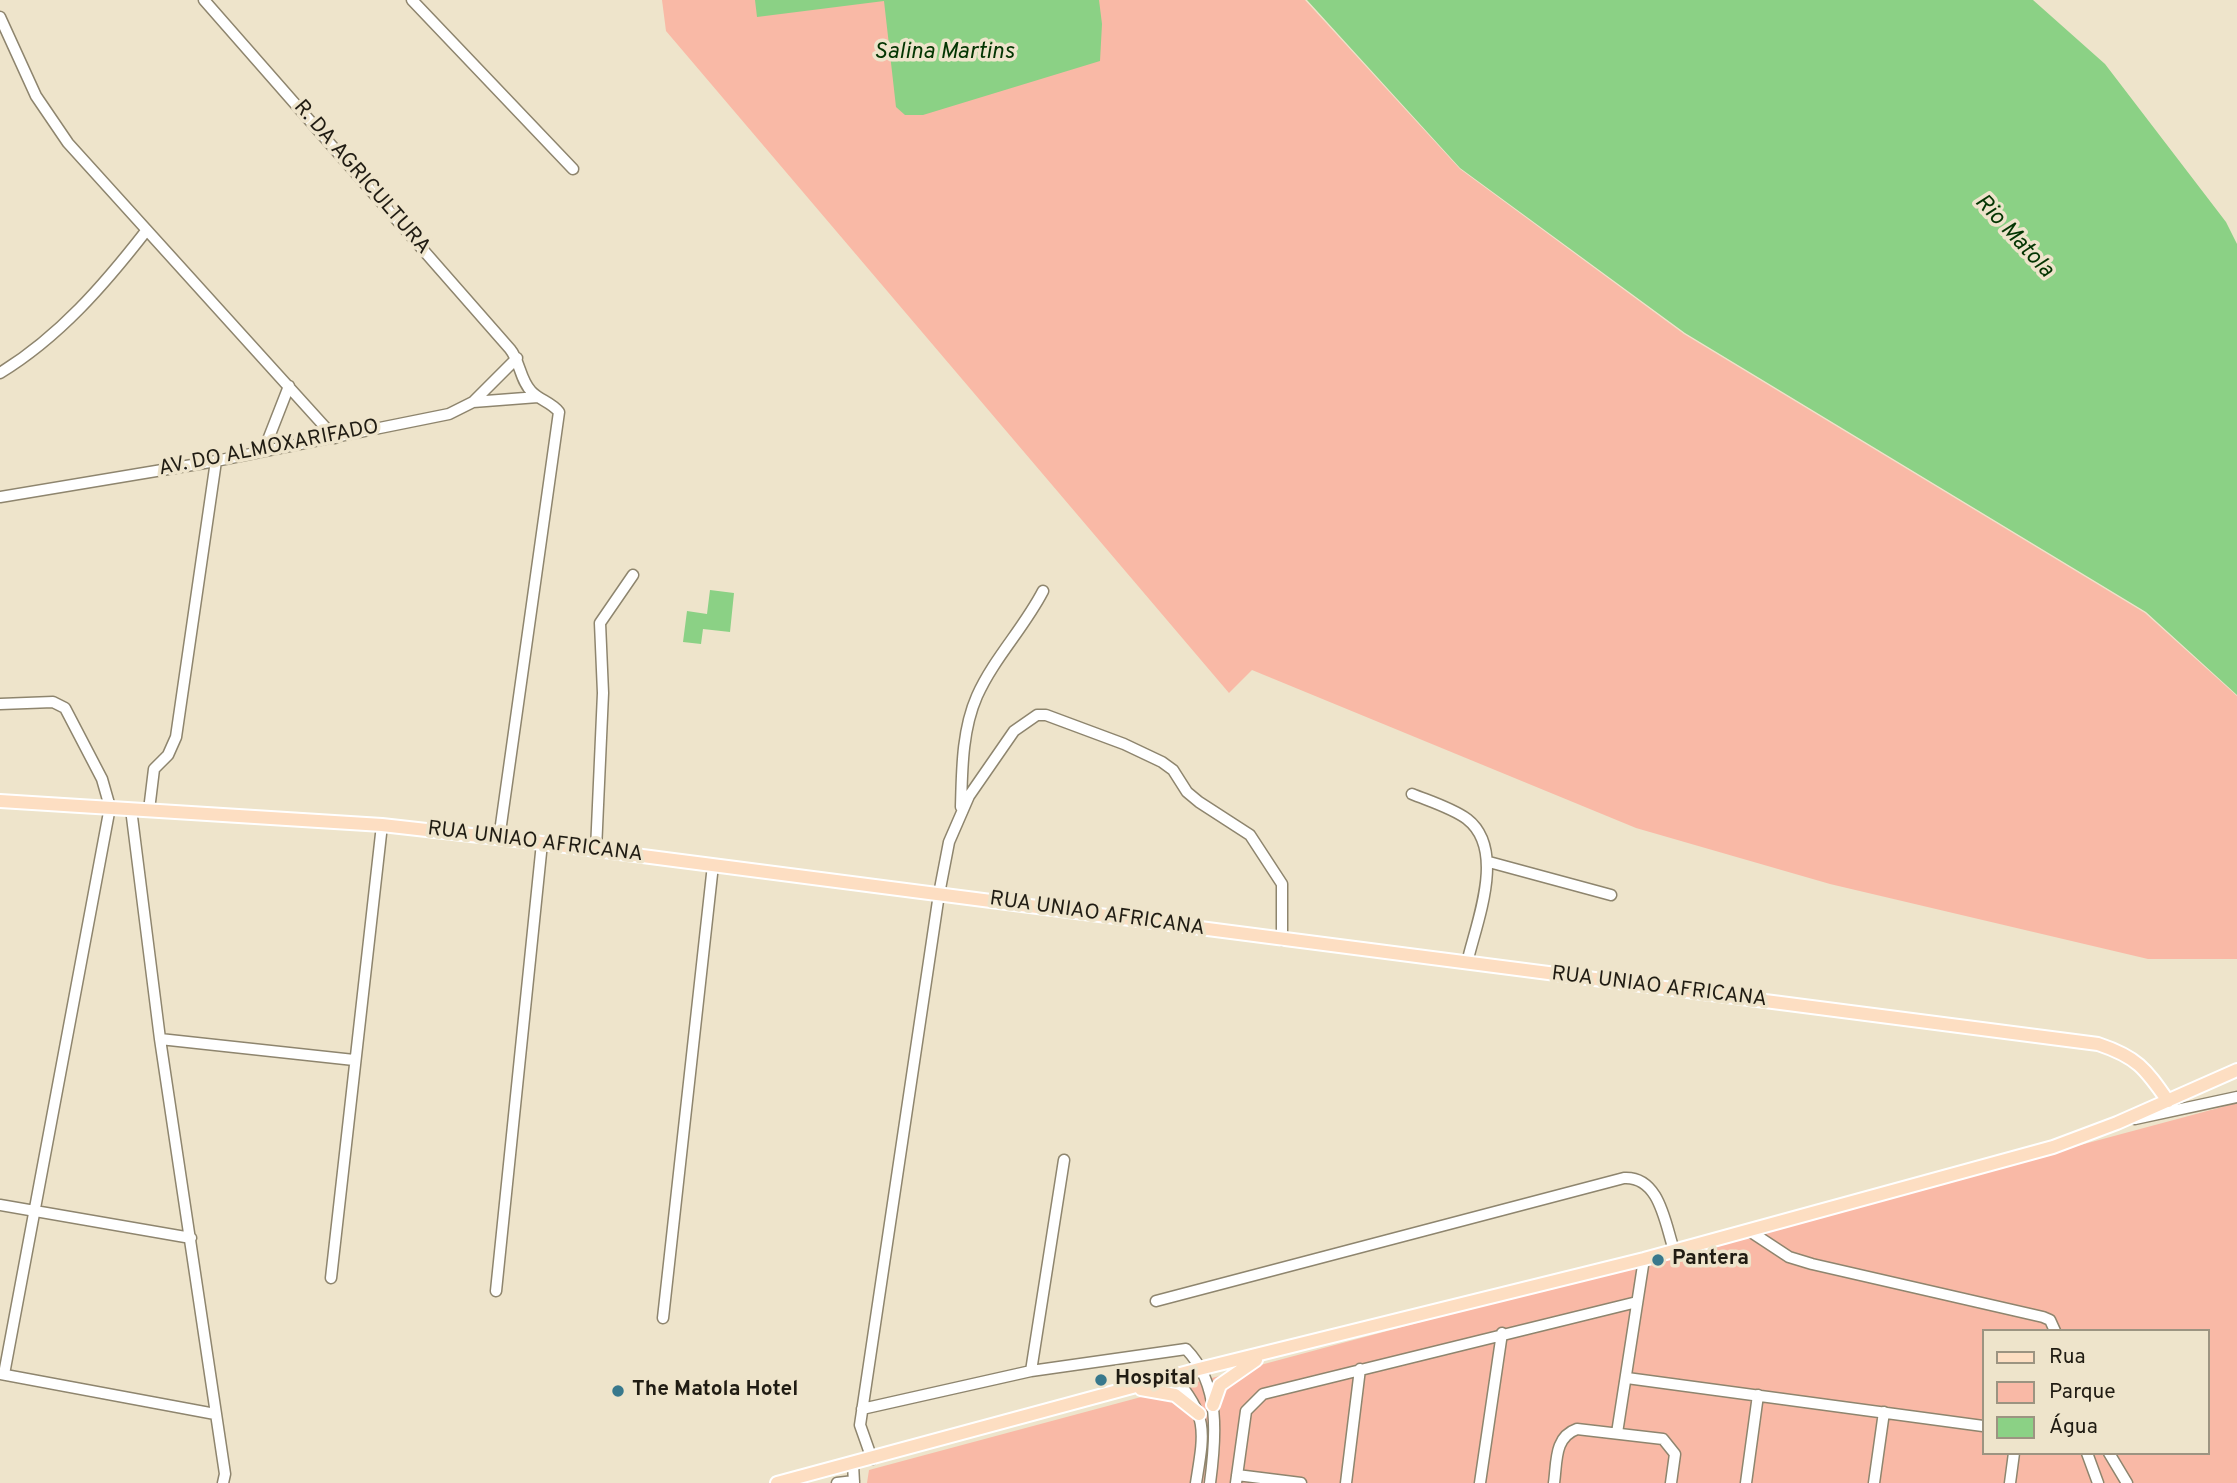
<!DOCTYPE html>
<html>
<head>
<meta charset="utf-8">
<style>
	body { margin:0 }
	#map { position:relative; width:2237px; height:1483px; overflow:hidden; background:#eee4cb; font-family:Overpass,sans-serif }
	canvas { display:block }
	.legend { position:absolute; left:1982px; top:1329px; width:228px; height:126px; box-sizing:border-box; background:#eee4cb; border:2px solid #9c9481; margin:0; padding:9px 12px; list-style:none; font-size:21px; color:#201c13 }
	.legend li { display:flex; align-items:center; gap:14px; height:35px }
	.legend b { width:35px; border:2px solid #9c9481 }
</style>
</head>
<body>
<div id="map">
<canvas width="2237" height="1483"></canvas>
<ul class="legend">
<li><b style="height:9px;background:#fddec2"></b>Rua</li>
<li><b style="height:19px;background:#f9b9a6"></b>Parque</li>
<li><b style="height:19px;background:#8bd185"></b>Água</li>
</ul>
</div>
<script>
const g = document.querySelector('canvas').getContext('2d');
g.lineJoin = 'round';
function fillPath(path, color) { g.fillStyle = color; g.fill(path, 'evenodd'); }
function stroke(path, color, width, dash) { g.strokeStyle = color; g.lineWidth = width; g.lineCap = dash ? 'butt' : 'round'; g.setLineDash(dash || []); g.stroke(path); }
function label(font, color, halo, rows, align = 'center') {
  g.font = font + ' Overpass,sans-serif'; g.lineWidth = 7; g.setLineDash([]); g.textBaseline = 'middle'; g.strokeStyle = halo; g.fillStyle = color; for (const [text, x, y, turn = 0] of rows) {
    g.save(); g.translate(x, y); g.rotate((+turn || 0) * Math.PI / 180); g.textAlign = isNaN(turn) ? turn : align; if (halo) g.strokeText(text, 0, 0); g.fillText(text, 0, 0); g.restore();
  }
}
fillPath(new Path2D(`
	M 662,0 L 1305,0 L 1460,169 L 1684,334 L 2145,613 L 2237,696 L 2237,959 L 2148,959 L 1830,884 L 1636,828 L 1252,670 L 1229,693 L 666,31 Z
	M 2237,1103 L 2237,1483 L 867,1483 L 869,1470 ZM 1983,1331 L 2207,1331 L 2207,1453 L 1983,1453 Z`), '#f9b9a6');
fillPath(new Path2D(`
	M 755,0 L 1099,0 L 1102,24 L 1100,61 L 923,115 L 905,115 L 896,107 L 884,1 L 757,17 Z
	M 1307,0 L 2033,0 L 2105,64 L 2226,222 L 2237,244 L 2237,695 L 2146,612 L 1685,333 L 1460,168 Z
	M 710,590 L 734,593 L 730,632 L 703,629 L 701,644 L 683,642 L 687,611 L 707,614 Z`), '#8bd185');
const minor = new Path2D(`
	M 204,0 L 510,349 C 520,361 520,380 531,391 C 539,400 551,402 559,412 L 499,839
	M 412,0 L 573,169
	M 0,17 L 36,96 L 68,143 L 335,438
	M 0,373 C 59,337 104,285 146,231
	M 473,402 L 538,397
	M 264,450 L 289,386
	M 0,497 L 216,461 L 449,414 L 473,402 L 517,358
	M 0,704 L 53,702 L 65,708 L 102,779 L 110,807 L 4,1374
	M 1412,794 C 1429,801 1452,808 1467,819 C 1507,850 1476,923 1467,963
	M 961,807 C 962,770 962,730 977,696 C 994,658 1024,628 1043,591
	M 131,809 L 160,1039 L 225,1474 L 223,1483
	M 149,810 L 154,769 L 168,755 L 176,737 L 216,461
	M 596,850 L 603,693 L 600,623 L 633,575
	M 1489,862 L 1611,895
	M 160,1039 L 354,1060
	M 2135,1119 L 2237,1097
	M 0,1205 L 191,1238
	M 1748,1230 L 1789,1257 L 1812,1264 L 2043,1317 L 2050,1320 L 2055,1331
	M 331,1278 L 382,825
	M 496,1291 L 542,843
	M 1156,1301 L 1624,1178 C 1660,1176 1665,1224 1674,1250
	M 663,1318 L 713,865
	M 1031,1371 L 1064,1160
	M 0,1374 L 215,1414
	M 1174,1377 C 1209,1416 1204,1433 1196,1483
	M 1627,1378 L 1983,1426
	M 862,1409 L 1031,1371 L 1186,1349 C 1221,1385 1216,1438 1210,1483
	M 1617,1433 L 1644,1259
	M 2087,1453 L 2098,1483
	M 2109,1453 L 2127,1483
	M 872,1459 L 860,1425 L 939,894 L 949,842 L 969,796 L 1014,731 L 1037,715 L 1046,715 L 1124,744 L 1162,762 L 1173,770 L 1187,792 L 1199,802 L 1250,835 L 1282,884 L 1282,940
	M 853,1464 L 854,1483
	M 1237,1475 L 1301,1483
	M 837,1483 L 854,1481
	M 1236,1483 L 1246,1411 L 1263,1394 L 1637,1302
	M 1346,1483 L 1360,1369
	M 1480,1483 L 1502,1333
	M 1554,1483 C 1557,1462 1554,1437 1577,1429 L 1663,1439 L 1675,1454 L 1671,1483
	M 1746,1483 L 1758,1395
	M 1874,1483 L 1884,1412
	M 2010,1483 L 2014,1453`);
const major = new Path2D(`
	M 0,801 L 382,825 L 542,843 L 2098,1044 C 2137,1057 2145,1068 2168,1101
	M 1141,1389 L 1175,1395 L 1199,1414
	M 1213,1405 L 1220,1385 L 1256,1360
	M 777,1483 L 1199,1369 L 1644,1259 L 2053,1147 L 2117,1123 L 2237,1070`);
stroke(minor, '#8e856e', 13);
stroke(major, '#fff', 16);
stroke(minor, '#fff', 10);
stroke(major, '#fddec2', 12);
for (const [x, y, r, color] of [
	[1658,1260,7,"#38788c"],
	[1101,1380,7,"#38788c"],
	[618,1391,7,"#38788c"]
]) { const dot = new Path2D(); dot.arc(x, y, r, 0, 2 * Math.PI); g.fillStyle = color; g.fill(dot); stroke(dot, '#eee4cb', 2.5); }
label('21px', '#201c13', '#eee4cb', [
	["R. DA AGRICULTURA",361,178,49],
	["AV. DO ALMOXARIFADO",269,449,-11],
	["RUA UNIAO AFRICANA",535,843,7],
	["RUA UNIAO AFRICANA",1097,915,8],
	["RUA UNIAO AFRICANA",1659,988,7]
]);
label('bold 21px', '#201c13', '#eee4cb', [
	["Pantera",1672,1260],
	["Hospital",1115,1380],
	["The Matola Hotel",632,1391]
], 'left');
label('italic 23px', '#033502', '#eee4cb', [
	["Salina Martins",944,53],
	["Rio Matola",2013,237,47]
]);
</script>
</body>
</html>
